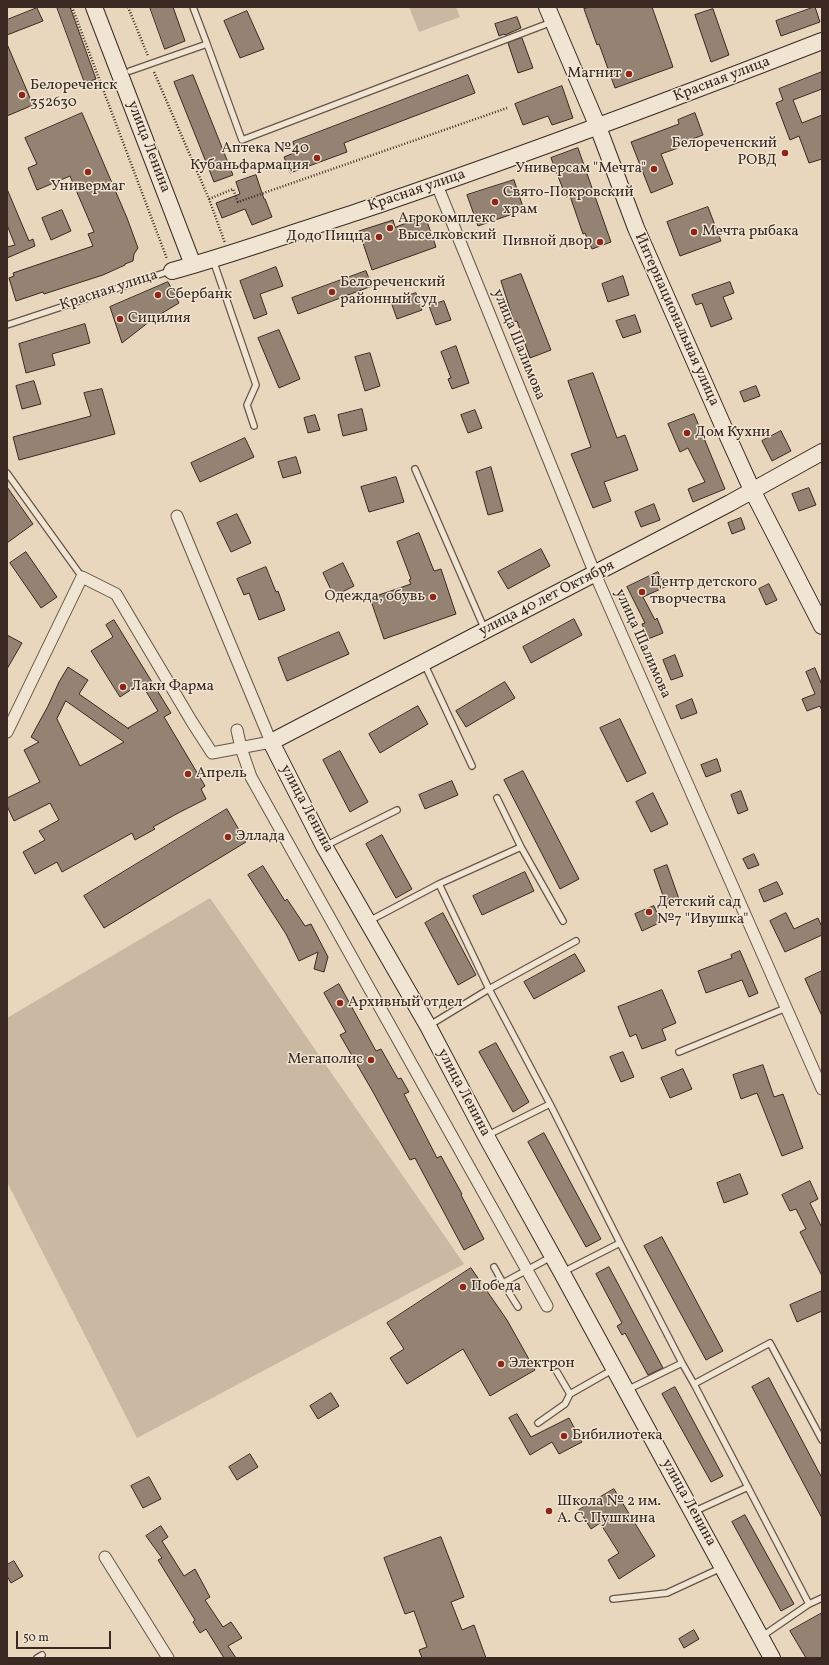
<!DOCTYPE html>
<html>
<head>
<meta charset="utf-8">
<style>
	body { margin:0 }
	#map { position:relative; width:829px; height:1665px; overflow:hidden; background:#e8d7bc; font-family:Vollkorn,serif }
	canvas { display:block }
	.frame { position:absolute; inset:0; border:8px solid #3a2922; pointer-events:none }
	.scale { position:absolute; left:16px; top:1631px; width:95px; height:18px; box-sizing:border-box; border:2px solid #3a2922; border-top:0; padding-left:5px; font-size:12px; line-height:14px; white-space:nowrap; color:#3a2922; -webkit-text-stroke:3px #f0e5d3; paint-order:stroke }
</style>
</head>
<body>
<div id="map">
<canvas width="829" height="1665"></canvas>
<div class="frame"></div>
<div class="scale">50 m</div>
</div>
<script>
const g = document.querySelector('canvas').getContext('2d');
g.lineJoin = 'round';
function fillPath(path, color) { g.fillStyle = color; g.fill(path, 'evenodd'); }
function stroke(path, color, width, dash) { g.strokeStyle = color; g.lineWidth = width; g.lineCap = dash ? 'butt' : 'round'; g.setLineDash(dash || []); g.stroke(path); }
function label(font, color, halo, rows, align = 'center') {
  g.font = font + ' Vollkorn,serif'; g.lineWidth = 3; g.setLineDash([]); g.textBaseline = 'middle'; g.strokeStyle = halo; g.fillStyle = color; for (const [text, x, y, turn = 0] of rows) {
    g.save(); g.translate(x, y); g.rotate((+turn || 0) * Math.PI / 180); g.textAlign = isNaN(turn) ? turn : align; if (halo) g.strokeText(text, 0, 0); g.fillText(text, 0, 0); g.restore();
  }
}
fillPath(new Path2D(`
	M 409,7 L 456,7 L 460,17 L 419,32 Z
	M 210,898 L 464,1264 L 137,1438 L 7,1182 L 7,1018 Z`), '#cab9a2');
const building = new Path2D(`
	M 57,7 L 70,7 L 96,79 L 85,83 Z
	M 150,7 L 173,7 L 185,41 L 165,49 Z
	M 590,7 L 652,7 L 673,67 L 615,88 L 599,44 L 597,45 L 584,9 Z
	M 815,7 L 820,22 L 781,36 L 776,21 Z
	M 37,8 L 43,21 L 7,35 L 7,20 Z
	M 713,9 L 729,55 L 711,62 L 695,15 Z
	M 247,11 L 264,49 L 240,58 L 224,21 Z
	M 517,17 L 521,28 L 505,35 L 504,34 L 499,36 L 495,24 Z
	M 522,38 L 533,68 L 518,73 L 508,43 Z
	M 7,44 L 33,105 L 7,116 Z
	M 822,72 L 822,89 L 793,100 L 802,123 L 822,115 L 822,159 L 809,163 L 799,136 L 790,140 L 776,103 L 783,100 L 779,89 Z
	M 193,75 L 233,175 L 214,182 L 174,82 Z
	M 468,75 L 475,93 L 344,143 L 347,152 L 290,173 L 284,157 L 296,152 L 293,142 Z
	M 562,86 L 573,118 L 552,125 L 548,116 L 523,125 L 515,104 Z
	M 82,113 L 127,218 L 138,248 L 134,254 L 133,261 L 125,264 L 125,265 L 103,275 L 44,294 L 43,292 L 16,301 L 9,278 L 14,276 L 13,273 L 93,246 L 88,234 L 94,232 L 70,176 L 37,190 L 28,168 L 37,164 L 25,138 Z
	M 695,113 L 703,135 L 677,145 L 678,148 L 661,154 L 673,184 L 651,193 L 631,142 L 679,124 L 678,120 Z
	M 578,148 L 611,242 L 592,249 L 585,233 L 583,234 L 570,196 L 566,197 L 551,158 Z
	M 256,175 L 264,199 L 265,199 L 272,217 L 252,225 L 245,209 L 222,218 L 216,203 L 240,194 L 236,182 Z
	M 514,180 L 524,210 L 478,226 L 467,195 Z
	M 7,189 L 29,241 L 33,239 L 35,246 L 7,258 L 7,247 L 15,245 L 7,225 Z
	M 708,207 L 721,241 L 680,256 L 667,222 Z
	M 62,210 L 71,231 L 51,240 L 42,218 Z
	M 425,216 L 436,247 L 372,270 L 359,231 L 393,220 L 395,227 Z
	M 276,267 L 283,286 L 260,294 L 267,314 L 254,319 L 240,281 Z
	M 366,271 L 372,286 L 298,314 L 292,298 Z
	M 521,274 L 551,350 L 530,358 L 517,321 L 514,322 L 501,281 Z
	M 623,276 L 629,295 L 608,302 L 602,284 Z
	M 168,282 L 179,303 L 154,318 L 122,343 L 110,307 Z
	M 730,282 L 734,293 L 723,297 L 732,319 L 711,327 L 702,303 L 696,305 L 692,295 Z
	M 416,293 L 422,310 L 397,319 L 391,302 Z
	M 444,301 L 451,320 L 436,325 L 429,306 Z
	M 635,315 L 641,332 L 623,338 L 616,321 Z
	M 85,324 L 90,343 L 52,354 L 55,365 L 26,373 L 19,344 Z
	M 279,330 L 300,379 L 279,388 L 258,338 Z
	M 456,346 L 469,383 L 452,389 L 448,379 L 451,378 L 441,352 Z
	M 370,353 L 380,386 L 365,391 L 355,357 Z
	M 593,373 L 617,438 L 625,435 L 638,470 L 604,482 L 611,501 L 593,508 L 571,454 L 591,447 L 568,381 Z
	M 34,381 L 41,404 L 22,409 L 16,386 Z
	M 756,386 L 760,396 L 744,402 L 740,392 Z
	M 102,389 L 115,434 L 19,460 L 13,437 L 91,416 L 84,393 Z
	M 362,409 L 367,430 L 343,436 L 338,415 Z
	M 475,410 L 482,428 L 468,433 L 461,415 Z
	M 694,414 L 725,489 L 693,502 L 688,489 L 705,482 L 688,448 L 680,452 L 668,424 Z
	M 315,415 L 320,430 L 308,433 L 304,418 Z
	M 781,431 L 791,451 L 772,461 L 762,441 Z
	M 245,438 L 254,457 L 200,482 L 191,463 Z
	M 296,457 L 301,473 L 283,478 L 278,462 Z
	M 491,467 L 503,511 L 488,515 L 476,472 Z
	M 396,477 L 404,502 L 369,512 L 361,487 Z
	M 7,487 L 33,524 L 7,543 Z
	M 809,488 L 816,505 L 799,511 L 792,494 Z
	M 654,504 L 660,520 L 641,527 L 635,512 Z
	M 237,514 L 251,543 L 231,552 L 217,523 Z
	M 741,518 L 745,529 L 732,534 L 728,523 Z
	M 419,533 L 434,571 L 441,569 L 456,614 L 384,639 L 370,598 L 411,584 L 409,580 L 411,579 L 397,542 Z
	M 541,549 L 550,566 L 508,589 L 498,572 Z
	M 26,552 L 57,597 L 41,608 L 10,563 Z
	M 343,563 L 354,586 L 334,596 L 323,573 Z
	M 266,567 L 276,592 L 278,591 L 285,610 L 259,620 L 249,593 L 244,595 L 237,579 Z
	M 658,572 L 665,587 L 643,597 L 655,620 L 657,618 L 663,633 L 648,639 L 642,624 L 645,623 L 627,587 Z
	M 769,584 L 777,600 L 766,605 L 759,589 Z
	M 574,619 L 582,635 L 531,663 L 523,647 Z
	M 114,620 L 171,713 L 164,717 L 205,786 L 201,789 L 206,799 L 180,812 L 153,827 L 155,829 L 135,840 L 132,833 L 62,872 L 57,862 L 35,874 L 23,852 L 45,840 L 39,831 L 59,820 L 50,803 L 14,821 L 7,806 L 7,798 L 40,782 L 24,750 L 39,742 L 31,737 L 48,706 L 59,682 L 68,667 L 88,680 L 79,694 L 129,729 L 128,728 L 158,711 L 141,683 L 120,697 L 91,651 L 113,637 L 106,625 ZM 66,701 L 124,742 L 80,766 L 57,719 Z
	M 339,632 L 349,654 L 287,681 L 278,658 Z
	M 7,635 L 22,643 L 7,669 Z
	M 675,655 L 683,676 L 671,680 L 663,660 Z
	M 815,668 L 822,685 L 822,711 L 820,706 L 807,711 L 802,699 L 815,694 L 806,672 Z
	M 505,682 L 515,698 L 466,727 L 456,711 Z
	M 692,699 L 697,713 L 681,719 L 676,706 Z
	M 418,706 L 428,724 L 380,753 L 369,734 Z
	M 620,719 L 646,773 L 627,782 L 600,728 Z
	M 340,751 L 368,802 L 350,812 L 323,760 Z
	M 717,759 L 721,771 L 706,777 L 701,765 Z
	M 523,771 L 579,879 L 560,889 L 504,780 Z
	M 452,781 L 458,795 L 425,809 L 419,795 Z
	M 741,791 L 748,810 L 738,814 L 731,795 Z
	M 653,793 L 668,824 L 651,832 L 636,802 Z
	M 227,809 L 246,842 L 104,928 L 84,896 Z
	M 382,835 L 412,889 L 396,898 L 366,844 Z
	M 754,854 L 759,865 L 748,869 L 743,859 Z
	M 667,865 L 679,899 L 666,904 L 654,870 Z
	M 263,866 L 285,901 L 287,899 L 305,926 L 311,924 L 328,957 L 324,972 L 314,969 L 318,952 L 299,961 L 286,934 L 248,875 Z
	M 525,872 L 534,891 L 482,915 L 473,896 Z
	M 777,882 L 783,894 L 764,902 L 759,890 Z
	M 654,906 L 661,922 L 642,931 L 635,914 Z
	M 443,913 L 476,975 L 458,985 L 425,923 Z
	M 786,913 L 794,929 L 818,918 L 822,927 L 822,935 L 785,952 L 770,921 Z
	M 740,951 L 758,993 L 749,997 L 742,980 L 706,993 L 698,971 L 732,958 L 731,955 Z
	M 575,954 L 585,971 L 534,999 L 524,982 Z
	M 822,971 L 822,1016 L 805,979 Z
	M 339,984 L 376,1051 L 381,1049 L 398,1079 L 401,1078 L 409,1092 L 404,1094 L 437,1158 L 441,1156 L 462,1194 L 461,1195 L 484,1239 L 464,1250 L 415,1158 L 410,1160 L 373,1092 L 340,1035 L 346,1032 L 324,993 Z
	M 662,990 L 676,1023 L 662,1029 L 666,1040 L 642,1049 L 636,1034 L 630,1037 L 618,1007 Z
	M 496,1043 L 529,1102 L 513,1112 L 479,1052 Z
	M 623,1052 L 634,1077 L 621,1082 L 610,1057 Z
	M 763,1065 L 774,1097 L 783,1094 L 803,1148 L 782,1156 L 757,1093 L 741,1099 L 733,1075 Z
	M 683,1069 L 692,1089 L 670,1098 L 661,1078 Z
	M 544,1133 L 601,1239 L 586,1247 L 528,1142 Z
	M 740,1174 L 748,1194 L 724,1203 L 717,1183 Z
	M 810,1181 L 818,1199 L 810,1203 L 822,1228 L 822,1276 L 800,1232 L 806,1229 L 796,1209 L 790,1211 L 782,1195 Z
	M 662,1237 L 723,1351 L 706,1360 L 644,1246 Z
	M 609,1267 L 663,1368 L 648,1375 L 625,1333 L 622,1335 L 617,1326 L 622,1323 L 596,1274 Z
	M 471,1268 L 507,1320 L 535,1370 L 490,1396 L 463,1349 L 407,1384 L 390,1358 L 404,1349 L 387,1323 Z
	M 822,1291 L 822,1311 L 797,1322 L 790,1305 Z
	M 769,1378 L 822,1478 L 822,1518 L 752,1387 Z
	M 675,1387 L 723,1476 L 711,1482 L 662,1394 Z
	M 331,1393 L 339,1406 L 318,1419 L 310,1406 Z
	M 517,1414 L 531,1437 L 569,1418 L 582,1442 L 559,1454 L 552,1442 L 530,1455 L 509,1418 Z
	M 250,1454 L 258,1467 L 237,1480 L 229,1467 Z
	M 149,1477 L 161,1499 L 143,1508 L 131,1486 Z
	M 614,1489 L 655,1556 L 619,1579 L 608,1560 L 619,1553 L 600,1523 L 591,1529 L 579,1510 Z
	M 745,1515 L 794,1604 L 781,1611 L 732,1522 Z
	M 161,1526 L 168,1537 L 162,1541 L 184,1576 L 195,1569 L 210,1597 L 205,1600 L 223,1627 L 231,1622 L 242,1638 L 228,1646 L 236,1658 L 224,1658 L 206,1629 L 200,1633 L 193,1622 L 195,1620 L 158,1560 L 162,1558 L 146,1536 Z
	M 441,1537 L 464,1597 L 451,1602 L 462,1630 L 474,1625 L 486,1658 L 422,1658 L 419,1650 L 427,1647 L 414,1611 L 405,1614 L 384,1558 Z
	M 14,1561 L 23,1576 L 11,1583 L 7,1576 L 7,1565 Z
	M 822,1613 L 822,1658 L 806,1658 L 790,1631 Z
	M 694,1630 L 699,1639 L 684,1648 L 679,1639 Z`);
fillPath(building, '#948372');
stroke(building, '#3a2922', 1);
const lane = new Path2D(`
	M 207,44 L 242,140 L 552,22
	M 130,71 L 207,44 L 193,7
	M 213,260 L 256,385 L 247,405 L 254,426
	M 7,325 L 170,271
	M 415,469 L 485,630
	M 7,473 L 82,577
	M 424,663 L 472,766
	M 497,798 L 521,847
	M 325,846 L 397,810
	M 439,884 L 521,847 L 563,921
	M 369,921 L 439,884 L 489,989 L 550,1104
	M 430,1025 L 489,989 L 576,941
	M 679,1052 L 786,1008
	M 486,1136 L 550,1104 L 620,1243 L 563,1272
	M 620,1243 L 682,1363 L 627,1390
	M 494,1267 L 503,1283 L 551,1257
	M 503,1283 L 518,1307
	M 682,1363 L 694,1384 L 770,1343 L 822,1440
	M 557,1372 L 570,1394 L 612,1370
	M 694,1384 L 809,1604 L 761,1637
	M 538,1423 L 565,1404 L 570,1394
	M 693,1512 L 748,1487
	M 613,1599 L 667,1593 L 721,1568
	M 809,1604 L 822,1598
	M 37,1658 L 42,1655`);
const street = new Path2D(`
	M 437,185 L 595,574 L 822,1089
	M 237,730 L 241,748 L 251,777 L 547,1306
	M 7,732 L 82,577 L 116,594 L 192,722 L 212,753 L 271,742 L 177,516
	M 105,1557 L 168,1658`);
const secondary = new Path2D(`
	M 94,7 L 193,265
	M 547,7 L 598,127 L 636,228 L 724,428 L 752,490 L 822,626
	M 172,271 C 234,254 295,232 357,212 C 513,159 668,101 822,41
	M 772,1658 L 562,1273 L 486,1136 L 428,1026 L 324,846 L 271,742 L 730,503 L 822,452`);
stroke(lane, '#665448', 8);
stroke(street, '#665448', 13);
stroke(secondary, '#3a2922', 18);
stroke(new Path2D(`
	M 72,7 L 167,259
	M 128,7 L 148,56
	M 154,72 L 209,199 L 225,243
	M 209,199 L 233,189 L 238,202 L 507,108`), '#3a2922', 2.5, [1, 2]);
stroke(lane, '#f0e5d3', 5.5);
stroke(street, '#f0e5d3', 11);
stroke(secondary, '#f0e5d3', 16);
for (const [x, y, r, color] of [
	[629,74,4,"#8f2418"],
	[22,95,4,"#8f2418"],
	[785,153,4,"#8f2418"],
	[317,158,4,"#8f2418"],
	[654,169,4,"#8f2418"],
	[88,172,4,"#8f2418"],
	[495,202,4,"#8f2418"],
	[390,228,4,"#8f2418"],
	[694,232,4,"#8f2418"],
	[379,237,4,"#8f2418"],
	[600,242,4,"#8f2418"],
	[332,292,4,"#8f2418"],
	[158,295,4,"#8f2418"],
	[120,319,4,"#8f2418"],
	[687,433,4,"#8f2418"],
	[642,592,4,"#8f2418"],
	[433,597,4,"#8f2418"],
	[123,687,4,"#8f2418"],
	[188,774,4,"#8f2418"],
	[228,837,4,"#8f2418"],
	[649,912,4,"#8f2418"],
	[340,1003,4,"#8f2418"],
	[371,1060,4,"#8f2418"],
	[463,1287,4,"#8f2418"],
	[501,1364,4,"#8f2418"],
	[564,1436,4,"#8f2418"],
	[549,1511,4,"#8f2418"]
]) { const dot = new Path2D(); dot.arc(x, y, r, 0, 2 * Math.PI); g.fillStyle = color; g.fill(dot); stroke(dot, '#f0e5d3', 1.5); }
label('15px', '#3a2922', '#f0e5d3', [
	["Магнит",621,74,"right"],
	["Белореченск",30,86],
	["352630",30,103],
	["Белореченский",777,144,"right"],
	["РОВД",777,161,"right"],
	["Аптека №40",309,149,"right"],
	["Кубаньфармация",309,166,"right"],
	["Универсам \"Мечта\"",646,169,"right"],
	["Универмаг",88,187,"center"],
	["Свято-Покровский",503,193],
	["храм",503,210],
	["Агрокомплекс",398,219],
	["Выселковский",398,236],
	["Мечта рыбака",702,232],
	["Додо Пицца",371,237,"right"],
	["Пивной двор",592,242,"right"],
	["Белореченский",340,283],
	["районный суд",340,300],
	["Сбербанк",166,295],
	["Сицилия",128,319],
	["Дом Кухни",695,433],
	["Центр детского",650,583],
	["творчества",650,600],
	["Одежда, обувь",425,597,"right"],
	["Лаки Фарма",131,687],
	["Апрель",196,774],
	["Эллада",236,837],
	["Детский сад",657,903],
	["№7 \"Ивушка\"",657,920],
	["Архивный отдел",348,1003],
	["Мегаполис",363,1060,"right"],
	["Победа",471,1287],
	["Электрон",509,1364],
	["Бибилиотека",572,1436],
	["Школа № 2 им.",557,1502],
	["А. С. Пушкина",557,1519]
], 'left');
label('15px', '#3a2922', '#f0e5d3', [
	["Красная улица",722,80,-21],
	["улица Ленина",148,147,69],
	["Красная улица",417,191,-19],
	["Красная улица",109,291,-18],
	["Интернациональная улица",676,320,66],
	["улица Шалимова",518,345,68],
	["улица 40 лет Октября",547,599,-27],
	["улица Шалимова",642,644,66],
	["улица Ленина",306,809,62],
	["улица Ленина",463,1093,62],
	["улица Ленина",688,1503,61]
]);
</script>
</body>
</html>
